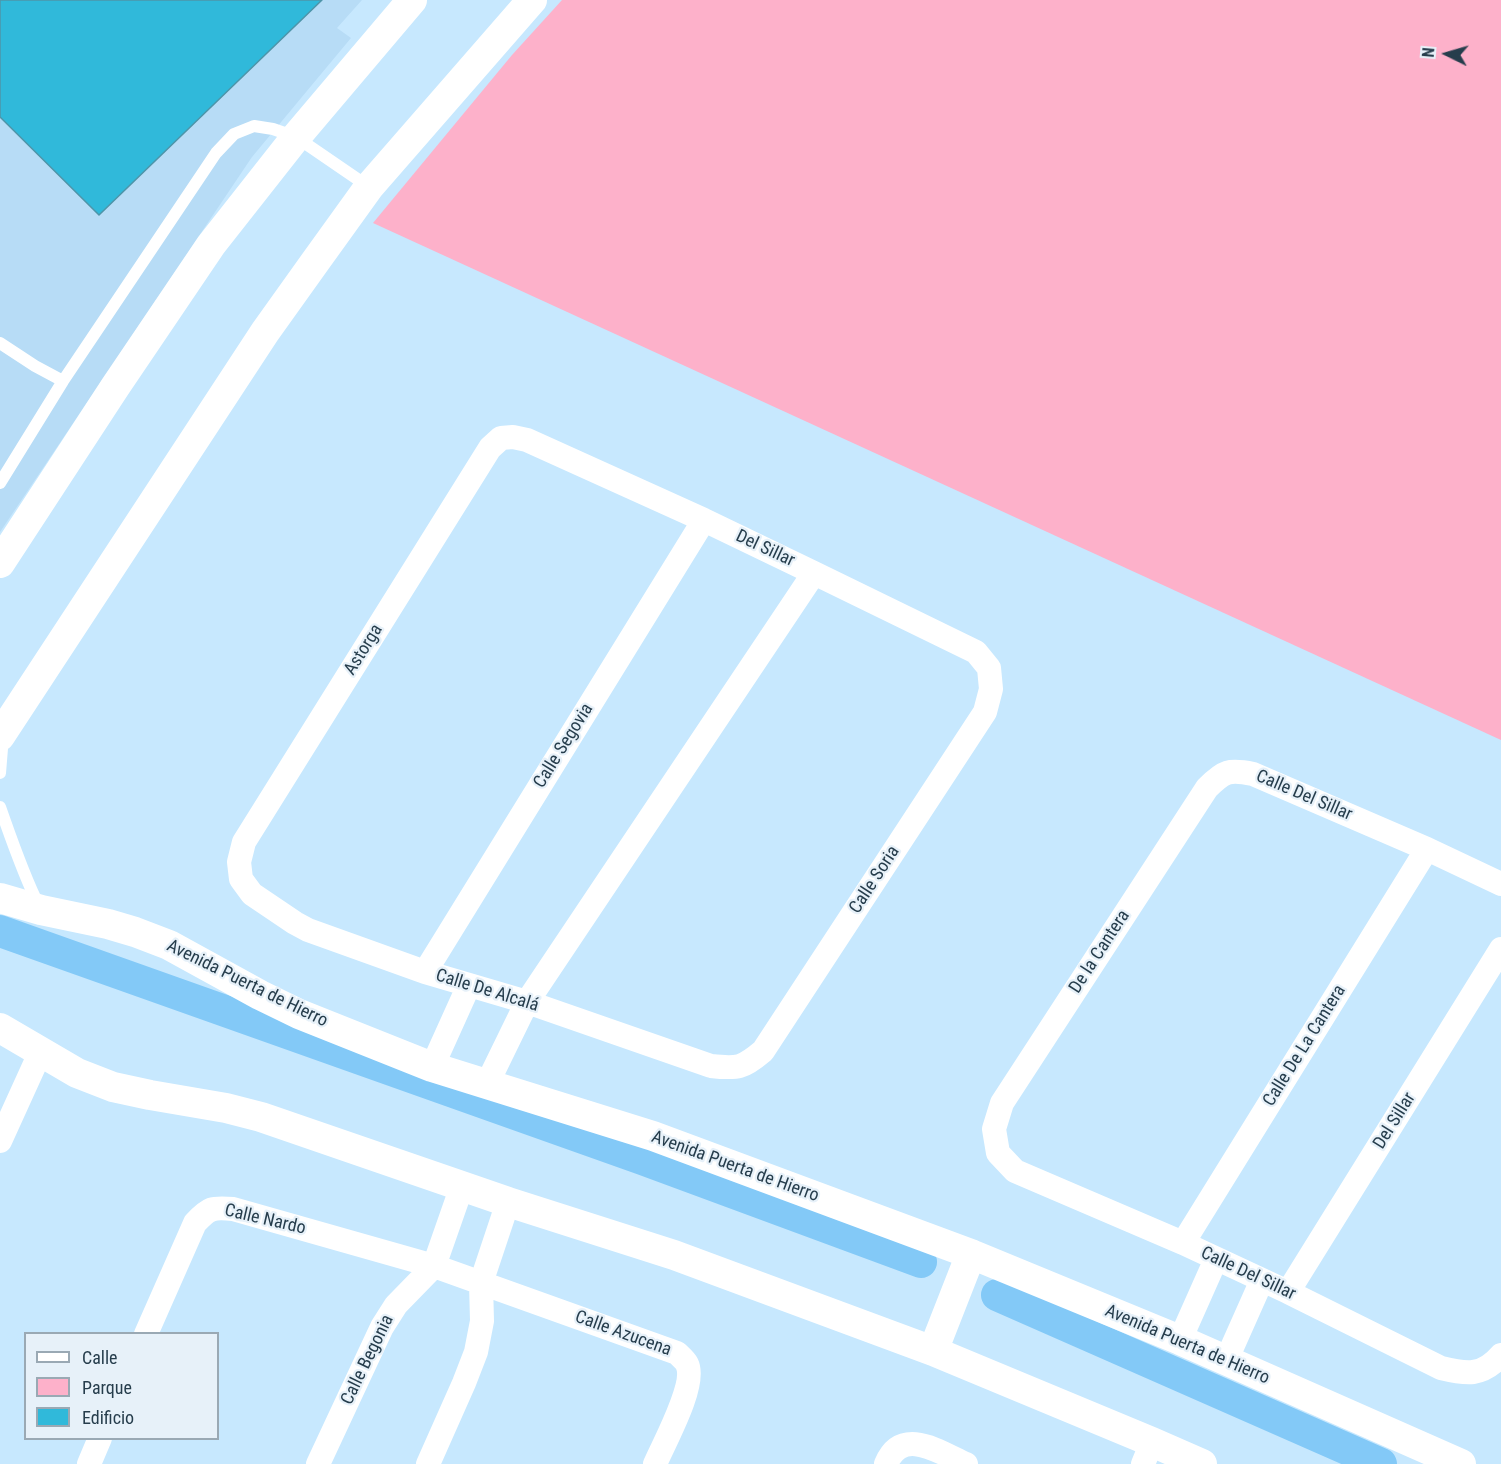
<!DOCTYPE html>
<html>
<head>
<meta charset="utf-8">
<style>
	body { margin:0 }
	#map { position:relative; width:1501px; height:1464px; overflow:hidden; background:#c7e8fe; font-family:"Roboto Condensed",sans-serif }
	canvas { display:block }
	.legend { position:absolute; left:24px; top:1332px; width:195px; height:108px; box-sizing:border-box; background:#e7f1f9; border:2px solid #9aa9b4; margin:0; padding:8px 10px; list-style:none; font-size:18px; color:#263d4c }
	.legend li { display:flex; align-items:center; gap:12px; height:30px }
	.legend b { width:30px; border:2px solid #9aa9b4 }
	.north { position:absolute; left:1417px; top:24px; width:60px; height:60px; -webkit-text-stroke:4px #e7f1f9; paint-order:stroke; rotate:275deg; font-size:16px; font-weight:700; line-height:24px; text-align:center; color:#263d4c }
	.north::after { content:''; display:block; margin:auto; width:21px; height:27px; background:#263d4c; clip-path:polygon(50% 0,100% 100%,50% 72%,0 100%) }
</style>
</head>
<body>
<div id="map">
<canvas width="1501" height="1464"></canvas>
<ul class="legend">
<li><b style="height:8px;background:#fff"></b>Calle</li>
<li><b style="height:16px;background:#fdb1ca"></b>Parque</li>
<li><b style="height:16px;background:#30b9da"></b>Edificio</li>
</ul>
<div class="north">N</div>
</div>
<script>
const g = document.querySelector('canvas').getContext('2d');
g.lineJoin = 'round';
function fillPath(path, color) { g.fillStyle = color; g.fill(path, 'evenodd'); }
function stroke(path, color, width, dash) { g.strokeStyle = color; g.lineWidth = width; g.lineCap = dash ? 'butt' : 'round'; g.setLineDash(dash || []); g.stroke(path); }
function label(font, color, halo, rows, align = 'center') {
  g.font = font + ' "Roboto Condensed",sans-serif'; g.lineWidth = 4.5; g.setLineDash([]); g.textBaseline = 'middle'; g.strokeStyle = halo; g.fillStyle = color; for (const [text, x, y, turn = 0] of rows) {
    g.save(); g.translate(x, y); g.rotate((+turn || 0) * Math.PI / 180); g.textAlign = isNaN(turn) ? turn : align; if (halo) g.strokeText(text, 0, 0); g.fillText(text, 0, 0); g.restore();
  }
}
fillPath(new Path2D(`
	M 0,0 L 362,0 L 337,28 L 351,38 L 252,157 L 0,532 Z`), '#b7dcf6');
fillPath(new Path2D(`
	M 562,0 L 1501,0 L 1501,740 L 373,223 L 512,55 Z`), '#fdb1ca');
stroke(new Path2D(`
	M 0,931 L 642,1159 L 921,1262
	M 997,1295 L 1381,1464`), '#83c9f7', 32);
const building = new Path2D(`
	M 0,0 L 322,0 L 99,215 L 0,117 Z`);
fillPath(building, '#30b9da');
stroke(building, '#4e95a9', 1.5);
stroke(new Path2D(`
	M 0,343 L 35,366 L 63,381
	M 0,483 L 63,381 L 216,153 L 234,134 L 254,126 L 273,129 L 296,137 L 369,187
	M 0,773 L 3,736
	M 0,807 C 12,841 23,874 39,906`), '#fff', 12);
stroke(new Path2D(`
	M 513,437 L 527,440 L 704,520 L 814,573 L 976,652 L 989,668 L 991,689 L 985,712 L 763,1051 C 743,1068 738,1069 711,1066 L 527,1002 L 425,972 L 308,930 L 295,923 L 252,894 L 241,879 L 239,862 L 244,842 L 490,448 L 501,438 Z
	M 1501,884 L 1427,849 L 1253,774 C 1229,769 1224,771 1207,788 L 1002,1103 L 994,1129 L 998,1153 L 1015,1171 L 1183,1243 L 1288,1292 L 1441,1368 C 1466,1374 1482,1377 1501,1355
	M 425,972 L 704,520
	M 432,1067 L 469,985
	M 487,1084 L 527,1002 L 814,573
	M 0,1141 L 40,1053
	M 1183,1243 L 1427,849
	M 1288,1292 L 1501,949
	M 146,1334 L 195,1223 C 209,1208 212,1207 233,1209 L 434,1266 L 677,1353 C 680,1356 685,1360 687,1364 C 697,1384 664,1443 655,1464
	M 1180,1340 L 1216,1259
	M 1226,1361 L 1262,1280
	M 89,1464 L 100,1438
	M 318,1464 L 382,1327 L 396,1305 L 434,1266 L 462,1186
	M 428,1464 L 464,1383 L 476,1352 L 482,1321 L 481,1283 L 508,1202
	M 886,1464 C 902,1426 939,1452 966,1464
	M 1143,1464 L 1152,1442`), '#fff', 24);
stroke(new Path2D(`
	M 0,563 L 115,387 L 211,245 L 296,137 L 412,0
	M 0,736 L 265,332 L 315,262 L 369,187 L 532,0
	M 0,898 L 41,910 L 108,924 L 135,932 L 169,945 L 260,995 L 299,1014 L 432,1067 L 653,1136 L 971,1254 L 1180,1340 L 1461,1464
	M 0,1028 L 77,1073 L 113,1087 L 150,1095 L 226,1108 L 261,1117 L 508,1202 L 674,1255 L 933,1351 L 1152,1442 L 1202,1464
	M 933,1351 L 971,1254`), '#fff', 30);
label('18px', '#263d4c', '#e7f1f9', [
	["Del Sillar",765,549,25],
	["Astorga",364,650,-58],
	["Calle Segovia",564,746,-58],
	["Calle Del Sillar",1304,796,23],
	["Calle Soria",875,880,-57],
	["De la Cantera",1100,952,-57],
	["Avenida Puerta de Hierro",247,984,26],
	["Calle De Alcalá",487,991,17],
	["Calle De La Cantera",1305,1046,-58],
	["Del Sillar",1395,1121,-58],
	["Avenida Puerta de Hierro",735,1167,20],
	["Calle Nardo",265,1220,13],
	["Calle Del Sillar",1248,1274,25],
	["Calle Azucena",623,1334,20],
	["Avenida Puerta de Hierro",1187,1345,23],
	["Calle Begonia",368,1360,-64]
]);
</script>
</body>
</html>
